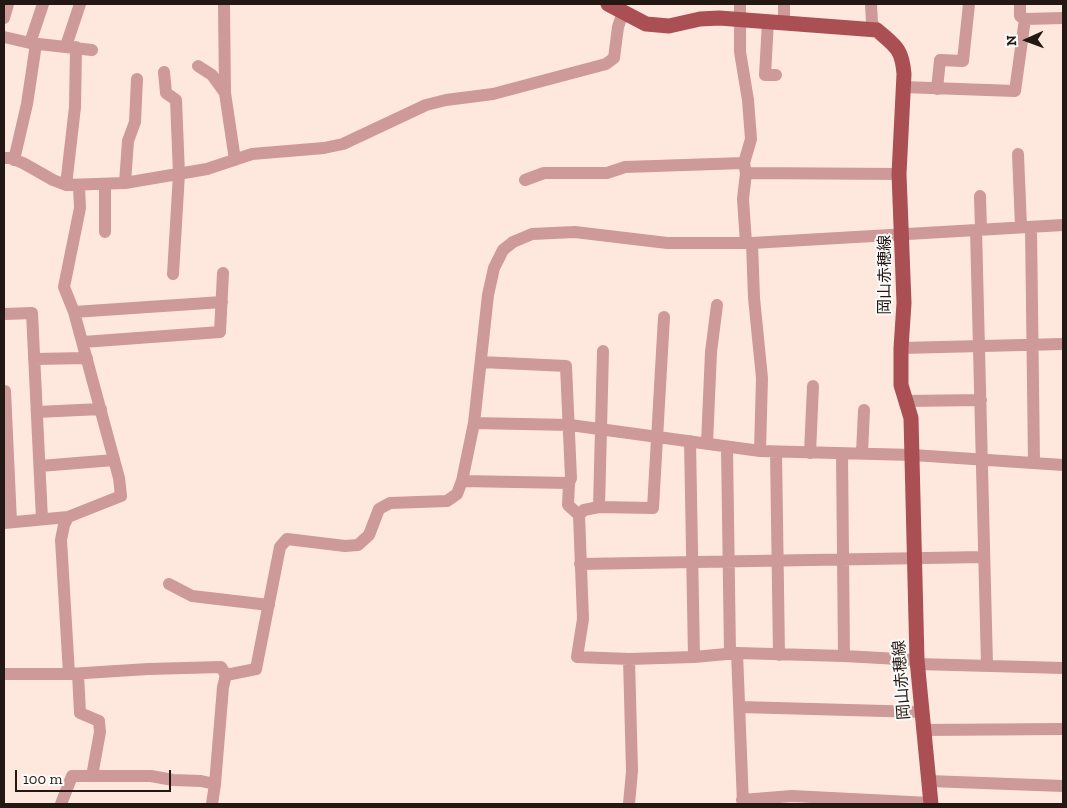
<!DOCTYPE html>
<html>
<head>
<meta charset="utf-8">
<style>
	body { margin:0 }
	#map { position:relative; width:1067px; height:808px; overflow:hidden; background:#fee8dd; font-family:"Zilla Slab",serif }
	canvas { display:block }
	.frame { position:absolute; inset:0; border:5px solid #241812; pointer-events:none }
	.north { position:absolute; left:1002px; top:15px; width:50px; height:50px; -webkit-text-stroke:4px #fafafa; paint-order:stroke; rotate:268deg; font-size:14px; font-weight:700; line-height:20px; text-align:center; color:#241812 }
	.north::after { content:''; display:block; margin:auto; width:18px; height:22px; background:#241812; clip-path:polygon(50% 0,100% 100%,50% 72%,0 100%) }
	.scale { position:absolute; left:15px; top:770px; width:156px; height:22px; box-sizing:border-box; border:2px solid #241812; border-top:0; padding-left:6px; font-size:15px; line-height:18px; white-space:nowrap; color:#241812; -webkit-text-stroke:4px #fafafa; paint-order:stroke }
</style>
</head>
<body>
<div id="map">
<canvas width="1067" height="808"></canvas>
<div class="frame"></div>
<div class="north">N</div>
<div class="scale">100 m</div>
</div>
<script>
const g = document.querySelector('canvas').getContext('2d');
g.lineJoin = 'round';
function stroke(path, color, width, dash) { g.strokeStyle = color; g.lineWidth = width; g.lineCap = dash ? 'butt' : 'round'; g.setLineDash(dash || []); g.stroke(path); }
function label(font, color, halo, rows, align = 'center') {
  g.font = font + ' "Zilla Slab","Noto Sans JP",serif'; g.lineWidth = 4; g.setLineDash([]); g.textBaseline = 'middle'; g.strokeStyle = halo; g.fillStyle = color; for (const [text, x, y, turn = 0] of rows) {
    g.save(); g.translate(x, y); g.rotate((+turn || 0) * Math.PI / 180); g.textAlign = isNaN(turn) ? turn : align; if (halo) g.strokeText(text, 0, 0); g.fillText(text, 0, 0); g.restore();
  }
}
stroke(new Path2D(`
	M 740,4 L 740,52 L 748,100 L 751,139 L 744,163 L 746,173 L 743,199 L 746,243
	M 784,4 L 784,23
	M 871,4 L 872,23 L 877,30
	M 1020,4 L 1020,16 L 1025,19
	M 224,5 L 225,93
	M 4,18 L 8,4
	M 768,21 L 765,75 L 776,75
	M 4,37 L 30,43 L 92,50
	M 30,43 L 43,4
	M 66,46 L 80,4
	M 198,66 L 212,75 L 225,93 L 235,160
	M 164,72 L 166,93 L 176,100 L 179,174 L 173,274
	M 903,87 L 1015,91 L 1025,19 L 1063,18
	M 937,89 L 940,60 L 963,61 L 969,4
	M 1018,154 L 1021,227
	M 4,158 L 10,158 L 23,163 L 53,180 L 66,185 L 125,183 L 207,169 L 252,154 L 324,148 L 343,144 L 426,105 L 446,100 L 493,94 L 606,64 L 614,58 L 618,27 L 623,12
	M 14,160 L 27,104 L 36,44
	M 746,173 L 899,174
	M 525,180 L 544,173 L 607,173 L 625,167 L 744,163
	M 125,183 L 128,141 L 135,122 L 137,79
	M 66,185 L 75,107 L 76,47
	M 980,196 L 981,230
	M 1031,227 L 1034,463
	M 976,230 L 987,665
	M 105,232 L 105,184
	M 752,243 L 754,298 L 762,378 L 760,451
	M 74,312 L 222,302
	M 4,314 L 32,313 L 42,519
	M 83,342 L 220,332 L 223,273
	M 901,348 L 1063,344
	M 603,351 L 599,507 L 584,510 L 579,515 L 583,619 L 577,657 L 629,659 L 694,657 L 737,653 L 844,656 L 917,660
	M 34,359 L 87,358
	M 481,362 L 566,366 L 571,478 L 569,483
	M 5,391 L 11,522
	M 905,401 L 981,400
	M 37,412 L 101,409
	M 474,423 L 570,425 L 760,451 L 913,455 L 1063,465
	M 690,441 L 694,657
	M 707,443 L 711,352 L 717,305
	M 727,447 L 730,654
	M 776,452 L 779,655
	M 810,453 L 813,386
	M 842,453 L 844,656
	M 862,453 L 864,410
	M 40,466 L 114,460
	M 462,481 L 569,483 L 568,505 L 579,515
	M 599,507 L 653,508 L 664,317
	M 68,517 L 64,525 L 61,540 L 69,674
	M 4,523 L 68,517 L 121,496 L 119,478 L 74,312 L 64,287 L 80,208 L 79,186
	M 580,564 L 984,557
	M 169,584 L 192,596 L 269,605
	M 737,653 L 743,804
	M 629,659 L 632,771 L 629,804
	M 917,664 L 1063,668
	M 4,674 L 69,674 L 148,669 L 221,667 L 226,675 L 223,687 L 215,784 L 212,804
	M 78,674 L 80,713 L 99,721 L 100,732 L 92,776
	M 226,675 L 256,669 L 280,547 L 287,539 L 345,546 L 358,545 L 369,535 L 379,509 L 390,503 L 447,501 L 457,494 L 462,481 L 474,423 L 488,295 L 494,268 L 503,250 L 513,242 L 532,234 L 575,232 L 667,243 L 752,243 L 1063,225
	M 740,707 L 921,712
	M 923,730 L 1063,729
	M 929,781 L 1063,786
	M 742,800 L 792,796 L 930,803
	M 61,804 L 72,776 L 151,776 L 173,780 L 201,781 L 215,784`), '#ce9999', 12);
stroke(new Path2D(`
	M 608,4 L 646,24 L 669,26 L 700,19 L 719,18 L 877,30 C 895,46 902,48 904,74 L 899,174 L 904,303 L 901,348 L 901,385 L 911,418 L 917,660 L 931,804`), '#aa4f54', 15);
label('16px', '#241812', '#fafafa', [
	["岡山赤穂線",885,275,-90],
	["岡山赤穂線",902,680,-94]
]);
</script>
</body>
</html>
